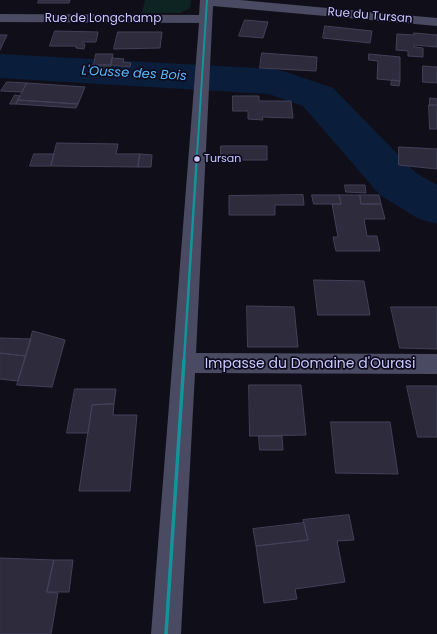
<!DOCTYPE html>
<html>
<head>
<meta charset="utf-8">
<style>
	body { margin:0 }
	canvas { display:block; background:#100f19 }
</style>
</head>
<body>
<canvas width="437" height="634"></canvas>
<script>
const g = document.querySelector('canvas').getContext('2d');
g.lineJoin = 'round';
function fillPath(path, color) { g.fillStyle = color; g.fill(path, 'evenodd'); }
function stroke(path, color, width, dash) { g.strokeStyle = color; g.lineWidth = width; g.lineCap = dash ? 'butt' : 'round'; g.setLineDash(dash || []); g.stroke(path); }
function label(font, color, halo, rows, align = 'center') {
  g.font = font + ' Poppins,sans-serif'; g.lineWidth = 3.5; g.setLineDash([]); g.textBaseline = 'middle'; g.strokeStyle = halo; g.fillStyle = color; for (const [text, x, y, turn = 0] of rows) {
    g.save(); g.translate(x, y); g.rotate((+turn || 0) * Math.PI / 180); g.textAlign = isNaN(turn) ? turn : align; if (halo) g.strokeText(text, 0, 0); g.fillText(text, 0, 0); g.restore();
  }
}
fillPath(new Path2D(`
	M 145,0 L 191,0 L 190,8 L 180,13 L 142,13 Z`), '#0e2423');
fillPath(new Path2D(`
	M 0,54 L 274,69 L 289,73 L 333,88 L 416,173 L 437,185 L 437,224 L 419,219 L 380,195 L 303,106 L 269,94 L 0,78 Z`), '#0a1e3b');
const building = new Path2D(`
	M 39,0 L 70,0 L 69,3 L 38,3 Z
	M 245,20 L 268,22 L 263,38 L 239,36 Z
	M 325,26 L 372,31 L 370,43 L 323,38 Z
	M 55,31 L 98,32 L 96,42 L 82,42 L 82,44 L 85,44 L 84,49 L 76,48 L 76,46 L 50,46 Z
	M 118,32 L 162,32 L 160,48 L 114,49 Z
	M 414,33 L 437,35 L 437,47 L 414,45 L 414,47 L 423,48 L 423,57 L 408,56 L 408,51 L 396,50 L 397,34 L 414,35 Z
	M 0,35 L 7,35 L 0,50 Z
	M 262,53 L 317,57 L 316,71 L 260,68 Z
	M 96,54 L 113,54 L 111,65 L 94,65 Z
	M 369,54 L 400,57 L 400,81 L 377,79 L 378,61 L 369,60 Z
	M 112,58 L 124,59 L 123,62 L 131,63 L 130,67 L 111,65 Z
	M 92,65 L 111,65 L 110,69 L 92,68 Z
	M 423,66 L 437,67 L 437,83 L 423,82 Z
	M 392,80 L 400,81 L 399,86 L 391,85 Z
	M 7,82 L 27,83 L 22,92 L 1,91 Z
	M 27,83 L 85,87 L 78,104 L 18,100 Z
	M 15,95 L 20,96 L 16,104 L 10,104 Z
	M 233,96 L 259,96 L 259,101 L 291,101 L 293,118 L 262,117 L 263,120 L 248,119 L 248,111 L 233,111 Z
	M 430,98 L 437,99 L 437,105 L 430,105 Z
	M 18,100 L 78,104 L 76,108 L 16,104 Z
	M 429,105 L 437,105 L 437,129 L 430,129 Z
	M 57,143 L 118,144 L 116,154 L 140,154 L 138,167 L 51,166 Z
	M 221,146 L 267,146 L 267,160 L 221,160 Z
	M 399,147 L 437,149 L 437,169 L 399,165 Z
	M 34,154 L 54,154 L 51,166 L 30,166 Z
	M 140,154 L 152,155 L 151,167 L 138,167 Z
	M 345,185 L 365,185 L 366,193 L 346,192 Z
	M 303,195 L 304,205 L 275,205 L 275,215 L 229,215 L 229,196 Z
	M 312,195 L 339,195 L 341,204 L 314,204 Z
	M 339,195 L 360,195 L 361,204 L 381,204 L 385,219 L 364,219 L 367,236 L 377,236 L 380,251 L 336,251 L 333,237 L 338,237 L 332,204 L 341,204 Z
	M 360,195 L 379,195 L 381,204 L 361,204 Z
	M 314,280 L 364,281 L 370,315 L 318,315 Z
	M 247,306 L 294,307 L 298,347 L 248,347 Z
	M 391,307 L 437,307 L 437,349 L 400,348 Z
	M 33,331 L 65,340 L 52,387 L 17,385 Z
	M 0,338 L 31,339 L 26,356 L 0,353 Z
	M 0,353 L 26,356 L 18,381 L 0,379 Z
	M 249,385 L 301,385 L 306,435 L 250,436 Z
	M 407,386 L 437,386 L 437,437 L 418,437 Z
	M 75,389 L 116,389 L 114,404 L 92,405 L 88,433 L 67,433 Z
	M 114,404 L 113,415 L 137,415 L 130,491 L 79,491 L 92,405 Z
	M 331,422 L 390,422 L 398,474 L 336,473 Z
	M 259,436 L 282,436 L 283,450 L 260,450 Z
	M 349,515 L 354,540 L 337,541 L 345,582 L 295,589 L 297,599 L 264,603 L 256,546 L 308,540 L 303,520 Z
	M 304,523 L 308,540 L 256,546 L 253,529 Z
	M 0,558 L 54,560 L 47,592 L 58,593 L 51,634 L 0,634 Z
	M 54,560 L 73,560 L 69,592 L 47,592 Z`);
fillPath(building, '#2d2b3c');
stroke(building, '#434058', 1);
fillPath(new Path2D(`
	M 200,0 L 240,0 L 437,18 L 437,26 L 213,6 L 196,353 L 437,354 L 437,374 L 195,373 L 181,634 L 151,634 L 199,23 L 0,22 L 0,14 L 199,15 Z`), '#4a4a62');
stroke(new Path2D(`
	M 197,155 L 207,0`), '#13949a', 2);
stroke(new Path2D(`
	M 184,361 L 197,154`), '#13949a', 2.5);
stroke(new Path2D(`
	M 166,634 L 184,360`), '#13949a', 3.5);
for (const [x, y, r, color] of [
	[197,159,3.5,"#cac6ff"]
]) { const dot = new Path2D(); dot.arc(x, y, r, 0, 2 * Math.PI); g.fillStyle = color; g.fill(dot); stroke(dot, '#0d0b1d', 1.5); }
label('11px', '#cac6ff', '#0d0b1d', [
	["Tursan",204,159]
], 'left');
label('12px', '#cac6ff', '#0d0b1d', [
	["Rue du Tursan",370,16,5],
	["Rue de Longchamp",103,19]
]);
label('italic 13px', '#54b8ff', '#0d0b1d', [
	["L'Ousse des Bois",134,74,3]
]);
label('14px', '#cac6ff', '#0d0b1d', [
	["Impasse du Domaine d'Ourasi",310,364]
]);
</script>
</body>
</html>
